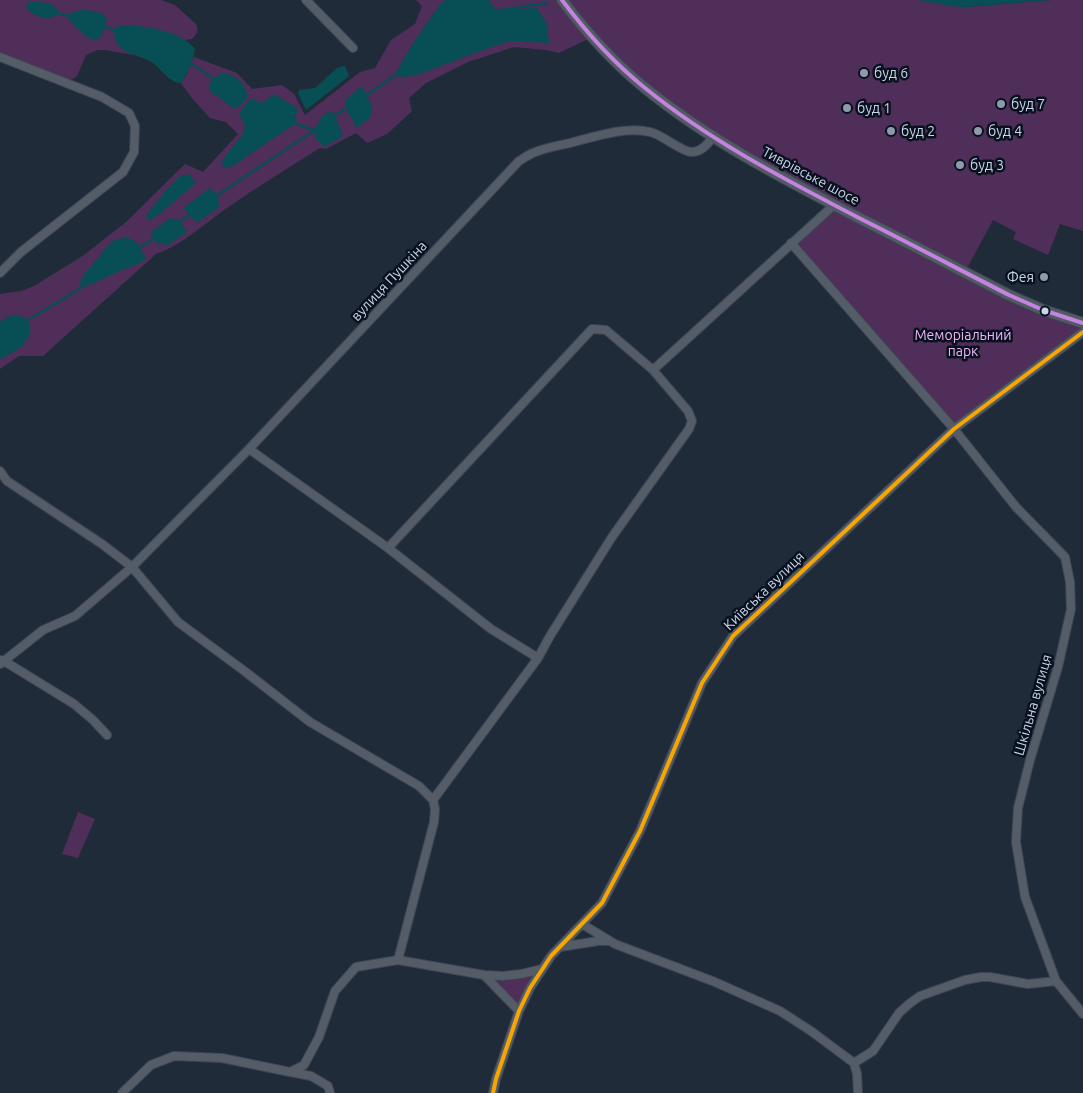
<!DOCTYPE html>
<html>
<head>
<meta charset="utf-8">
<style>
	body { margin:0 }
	canvas { display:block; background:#202b3a }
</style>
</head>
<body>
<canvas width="1083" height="1093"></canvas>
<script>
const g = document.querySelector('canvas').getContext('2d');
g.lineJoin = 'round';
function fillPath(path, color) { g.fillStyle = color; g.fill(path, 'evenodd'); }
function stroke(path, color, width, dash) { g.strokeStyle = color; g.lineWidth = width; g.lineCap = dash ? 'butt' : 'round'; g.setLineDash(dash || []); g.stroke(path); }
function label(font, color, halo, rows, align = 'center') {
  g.font = font + ' Ubuntu,sans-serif'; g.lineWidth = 5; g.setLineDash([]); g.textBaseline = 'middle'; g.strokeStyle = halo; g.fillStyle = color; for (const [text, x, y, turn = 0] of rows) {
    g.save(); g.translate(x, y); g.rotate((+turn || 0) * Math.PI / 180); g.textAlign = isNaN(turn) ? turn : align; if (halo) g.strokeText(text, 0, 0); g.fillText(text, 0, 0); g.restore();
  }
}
fillPath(new Path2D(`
	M 0,0 L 161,0 L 175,5 L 196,24 C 199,31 197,34 192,39 L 185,40 L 127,29 L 126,51 L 140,56 L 105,50 L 98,50 L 86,55 L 77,76 L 73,79 L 51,77 L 0,57 Z
	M 416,0 L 930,0 L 934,3 L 966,7 L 1052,0 L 1083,0 L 1083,231 L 1060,224 L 1048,255 L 1013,239 L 1016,232 L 993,220 L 965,272 L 1083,323 L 1083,332 L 954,429 L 791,243 L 834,205 L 680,115 L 592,37 L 559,53 L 546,50 L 514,47 L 468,62 L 426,83 L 409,98 L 412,111 L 387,134 L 367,143 L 356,133 L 326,149 L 320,148 C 288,168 257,187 227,208 C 205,223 181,246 156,254 L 43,356 L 19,356 L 0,369 L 0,294 L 21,291 L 34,286 L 84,255 L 126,222 L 185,164 L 203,172 L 238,134 L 226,122 L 210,118 L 191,97 L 181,83 L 186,76 L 194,57 L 237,73 L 252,89 L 282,85 L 294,94 L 305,115 L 360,72 L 375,68 L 391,40 L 415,24 L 422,6 Z
	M 78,812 L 95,819 L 78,858 L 62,854 Z
	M 542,969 L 519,1011 L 484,975 Z`), '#4f2e59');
fillPath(new Path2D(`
	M 446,0 L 489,0 L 496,10 L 537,8 L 547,24 L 549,43 L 510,41 L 480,51 L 420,74 L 405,77 L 394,76 L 412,45 L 440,4 Z
	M 918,0 L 1052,0 L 966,7 L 949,6 Z
	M 29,2 C 39,2 57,1 58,13 C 51,23 35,17 27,9 L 26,6 Z
	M 88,10 L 100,13 L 106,16 C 108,25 103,33 98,40 C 86,40 75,26 67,17 C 71,11 80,10 88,10 Z
	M 125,25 C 146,26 182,31 195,49 C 193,62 188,73 181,83 C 170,83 161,69 153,63 C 144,57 127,54 121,48 C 116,43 114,36 114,30 L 118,26 Z
	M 345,66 L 349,76 L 306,110 L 298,93 L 299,90 L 315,88 L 337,68 Z
	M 220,73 C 234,73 244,82 248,95 L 244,102 L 235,109 L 211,92 C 208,82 209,84 215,78 C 217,76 218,74 220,73 Z
	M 362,86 C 367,93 375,109 370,117 C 367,121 360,125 357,128 L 346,109 L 345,100 Z
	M 274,94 L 297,108 L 296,123 L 233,166 L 226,168 C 222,165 221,163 223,159 L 243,134 L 245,126 L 239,113 L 251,98 L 262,103 Z
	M 333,111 L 343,136 L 324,147 L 315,138 L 314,130 L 323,115 Z
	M 189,174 L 196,183 L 163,211 L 150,220 L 145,217 L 167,189 L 180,176 Z
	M 210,188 L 218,195 L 219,207 L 197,223 L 189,215 L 183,208 Z
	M 170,218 L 180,221 L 187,232 L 168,245 L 157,243 L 153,239 L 151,232 Z
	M 126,237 L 137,242 L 146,259 C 136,266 126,268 115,273 C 104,278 93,284 81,288 L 80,282 L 83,276 L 112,241 Z
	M 15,315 C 35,317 34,336 21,347 C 15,352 7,355 0,359 L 0,321 L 10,316 Z`), '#074f54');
stroke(new Path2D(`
	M 494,11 L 547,3
	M 57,13 L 69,16
	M 103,26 L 116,31
	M 190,63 L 217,81
	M 365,96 L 396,75
	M 334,117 L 348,107
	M 294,123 L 314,130
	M 216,196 L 315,130
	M 179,222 L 191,214
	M 139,248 L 156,237
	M 26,321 L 65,298 L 83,286`), '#074f54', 2.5);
const street = new Path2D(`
	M 306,0 L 353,48
	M 0,57 L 102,97 L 129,113 L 135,126 L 134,152 L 123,172 L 21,252 L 0,273
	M 791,243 L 954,429 L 1016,507 L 1065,557 L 1070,582 L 1071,609 L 1058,667 L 1030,760 L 1018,808 L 1016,842 L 1025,897 L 1056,981 L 1083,1014
	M 653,370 L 834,205
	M 249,449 L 388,548 L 491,629 L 538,658
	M 0,471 L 7,481 L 102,544 L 132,567 L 178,622 L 243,670 L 310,722 L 419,786 L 433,800
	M 388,548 L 592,329 L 606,330 L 653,370 L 688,411 L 692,421 L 689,429 L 612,537 L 550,636 L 538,658 L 433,800 L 435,809 L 434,822 L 398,960
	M 1,660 L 4,661 L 74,704 L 93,720 L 107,735
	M 0,664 L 43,630 L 75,616 L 132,567 L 249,449 L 519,161 C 524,158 528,155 533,153 C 544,148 557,146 570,143 C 594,137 625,126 650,132 C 663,135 680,151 691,152 C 701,152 707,145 713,137
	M 582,924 L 615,944 L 715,982 L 780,1011 L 811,1031 L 854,1063 L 857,1074 L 858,1093
	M 560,947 L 598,941 L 607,941
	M 484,975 L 519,1011
	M 854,1063 L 873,1051 L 899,1013 L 909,1004 L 920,996 L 965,980 L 981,977 L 990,977 L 1028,984 L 1056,981
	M 290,1072 L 311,1076 L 328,1086 L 330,1093
	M 122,1093 L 151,1065 L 174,1056 L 222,1058 L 290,1072 L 304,1065 L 319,1037 L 335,991 L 356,967 L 398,960 L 484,975 L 503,976 L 521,974 L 542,969
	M 493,1093 L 496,1079 L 519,1011 L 530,988 L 551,956 L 602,903 L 640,831 L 702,683 L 733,636 L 954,429 L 1083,332`);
const secondary = new Path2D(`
	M 562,0 C 586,32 614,63 645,88 C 710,141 786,180 861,219 C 911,244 960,270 1009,295 L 1043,310 L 1083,323`);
stroke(street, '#3e4655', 10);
stroke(secondary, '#3e4655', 12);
stroke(street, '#545c68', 8);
stroke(secondary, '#525b64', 10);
stroke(new Path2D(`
	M 562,0 C 586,32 614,63 645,88 C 710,141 786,180 861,219 C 911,244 960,270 1009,295 L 1043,310 L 1083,323`), '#c483df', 4);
stroke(new Path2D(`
	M 493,1093 L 496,1079 L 519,1011 L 530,988 L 551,956 L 602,903 L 640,831 L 702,683 L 733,636 L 954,429 L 1083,332`), '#f7a600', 4);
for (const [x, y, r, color] of [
	[864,73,5,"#8e9aac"],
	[1001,104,5,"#8e9aac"],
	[847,108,5,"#8e9aac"],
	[891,131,5,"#8e9aac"],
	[978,131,5,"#8e9aac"],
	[960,165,5,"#8e9aac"],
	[1044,277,5,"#8e9aac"],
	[1045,311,4.5,"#c9d5e9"]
]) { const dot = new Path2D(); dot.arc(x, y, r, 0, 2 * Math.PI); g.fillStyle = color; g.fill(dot); stroke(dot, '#09111e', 2); }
label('14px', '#c9d5e9', '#09111e', [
	["буд 6",874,73],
	["буд 7",1011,104],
	["буд 1",857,108],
	["буд 2",901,131],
	["буд 4",988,131],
	["буд 3",970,165],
	["Фея",1034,277,"right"]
], 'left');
label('14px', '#c9d5e9', '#09111e', [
	["Тиврівське шосе",811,176,28],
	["вулиця Пушкіна",389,281,-47],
	["Київська вулиця",764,591,-44],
	["Шкільна вулиця",1033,705,-74]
]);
label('14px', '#f0b6fc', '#09111e', [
	["Меморіальний",963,335],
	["парк",963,351]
]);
</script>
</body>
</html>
